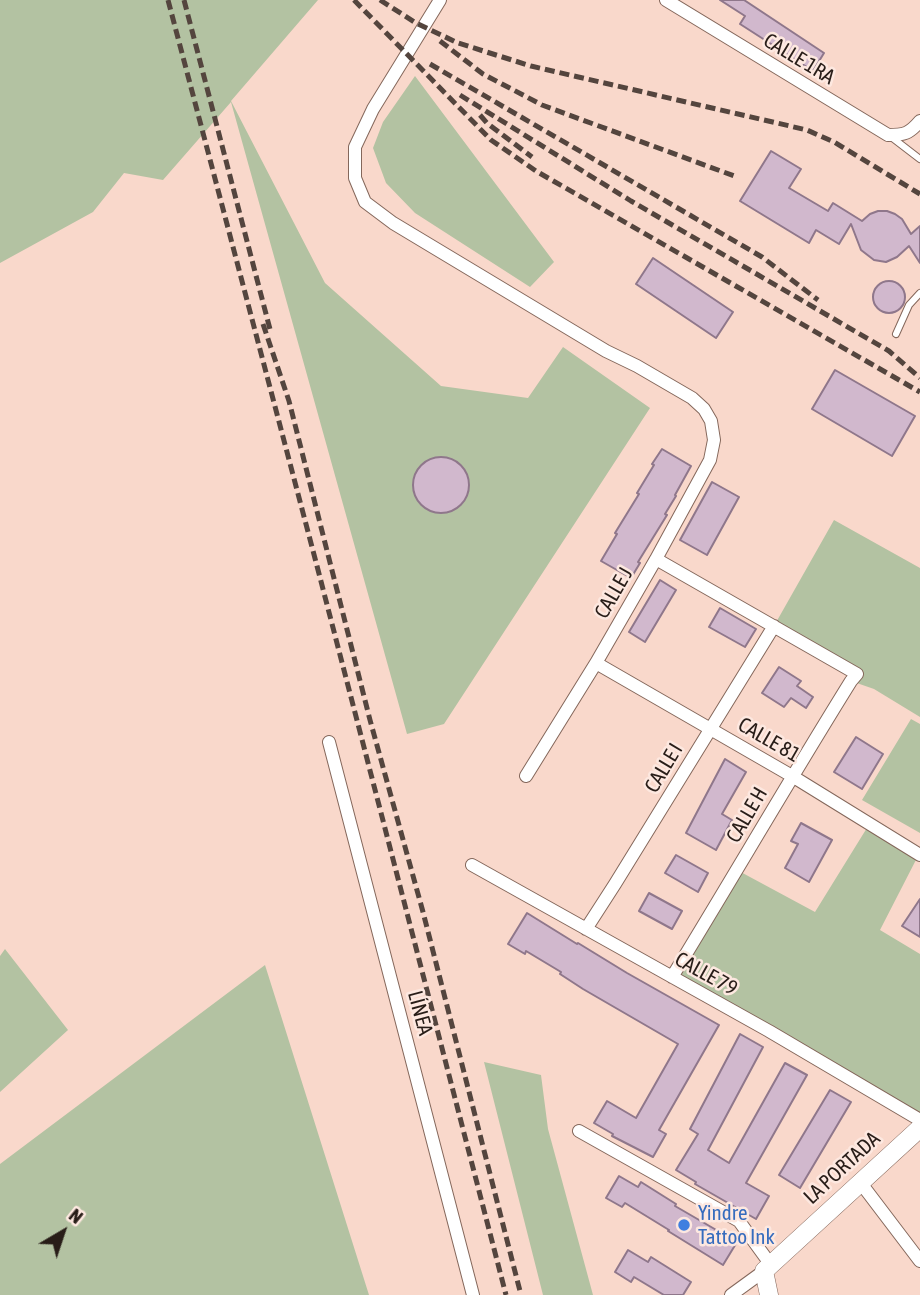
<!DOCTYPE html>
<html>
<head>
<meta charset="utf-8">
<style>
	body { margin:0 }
	#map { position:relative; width:920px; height:1295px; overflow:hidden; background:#f9d8cb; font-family:"Asap Condensed",sans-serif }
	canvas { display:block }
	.north { position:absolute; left:28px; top:1197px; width:70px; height:70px; -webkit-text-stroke:5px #fde8e0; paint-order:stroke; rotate:39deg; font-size:19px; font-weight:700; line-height:28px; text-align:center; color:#281d18 }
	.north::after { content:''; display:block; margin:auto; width:24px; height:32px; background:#281d18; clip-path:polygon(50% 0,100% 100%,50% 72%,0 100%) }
</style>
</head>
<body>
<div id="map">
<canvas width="920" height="1295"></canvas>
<div class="north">N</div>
</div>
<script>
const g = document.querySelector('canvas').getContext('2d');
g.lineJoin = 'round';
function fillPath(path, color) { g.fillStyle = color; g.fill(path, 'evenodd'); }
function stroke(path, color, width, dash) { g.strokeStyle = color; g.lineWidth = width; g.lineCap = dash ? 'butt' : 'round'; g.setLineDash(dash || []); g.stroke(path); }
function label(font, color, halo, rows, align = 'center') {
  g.font = font + ' "Asap Condensed",sans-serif'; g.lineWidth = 5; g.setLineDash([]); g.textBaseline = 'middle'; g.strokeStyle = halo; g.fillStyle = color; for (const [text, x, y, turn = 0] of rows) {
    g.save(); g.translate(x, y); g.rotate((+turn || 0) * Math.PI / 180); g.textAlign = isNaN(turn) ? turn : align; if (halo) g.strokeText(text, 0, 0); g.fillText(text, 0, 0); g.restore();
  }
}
fillPath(new Path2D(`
	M 0,0 L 318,0 L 231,101 L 325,283 L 441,386 L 528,398 L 563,347 L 650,408 L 444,724 L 407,734 L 231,102 L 163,180 L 124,173 L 93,212 L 0,263 Z
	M 415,76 L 554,262 L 530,287 L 415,213 L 386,183 L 373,148 L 383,122 Z
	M 834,520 L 920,568 L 920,717 L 874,689 L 851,681 L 857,674 L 774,626 Z
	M 911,719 L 920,724 L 920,833 L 862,800 Z
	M 870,823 L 919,854 L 880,930 L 920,954 L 920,1120 L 672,977 L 737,870 L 815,912 Z
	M 5,949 L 68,1030 L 0,1092 L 0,956 Z
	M 265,965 L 369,1295 L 0,1295 L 0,1164 Z
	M 484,1062 L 541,1075 L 548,1129 L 593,1295 L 543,1295 Z`), '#b3c2a2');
const building = new Path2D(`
	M 720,0 L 744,0 L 824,53 L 813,71 L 740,24 L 745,16 Z
	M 771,151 L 801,169 L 789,188 L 828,211 L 833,203 L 862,221 L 870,214 L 878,211 L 887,211 L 895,214 L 902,219 L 911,234 L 920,226 L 920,263 L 909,246 L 897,257 L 886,262 L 874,260 L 861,250 L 851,224 L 839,244 L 816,230 L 809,243 L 740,201 Z
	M 653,258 L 733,312 L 716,338 L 636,284 Z
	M873 297a16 16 0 1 1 32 0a16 16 0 1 1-32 0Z
	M 835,370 L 915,416 L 892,456 L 812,409 Z
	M 662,449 L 691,466 L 675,495 L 676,496 L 665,514 L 667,515 L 638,562 L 640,563 L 631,578 L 601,561 L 617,534 L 615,533 L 639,494 L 637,493 L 654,465 L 652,464 Z
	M413 485a28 28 0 1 1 56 0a28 28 0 1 1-56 0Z
	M 712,482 L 739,497 L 707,555 L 680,540 Z
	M 660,580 L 676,590 L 645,642 L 629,632 Z
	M 720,608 L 756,629 L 745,647 L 709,627 Z
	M 779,667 L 801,681 L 797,686 L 813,697 L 806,708 L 791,698 L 784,707 L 762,693 Z
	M 856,737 L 883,754 L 862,789 L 834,772 Z
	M 725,759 L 746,772 L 722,814 L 732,820 L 716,850 L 686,833 Z
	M 801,823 L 832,840 L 809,882 L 785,868 L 798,844 L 791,841 Z
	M 676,855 L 708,873 L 698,892 L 665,873 Z
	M 649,893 L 682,911 L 672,929 L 639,911 Z
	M 920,899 L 920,937 L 902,926 Z
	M 527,913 L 577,944 L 578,943 L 627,973 L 719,1025 L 659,1130 L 666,1134 L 653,1157 L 612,1136 L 613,1134 L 594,1123 L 607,1101 L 636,1118 L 678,1044 L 583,989 L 560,974 L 561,972 L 526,951 L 525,954 L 508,944 Z
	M 740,1034 L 763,1047 L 708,1150 L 729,1163 L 785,1063 L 807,1075 L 746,1183 L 769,1196 L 756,1219 L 695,1184 L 696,1182 L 676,1170 L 698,1134 L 690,1129 Z
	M 830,1090 L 851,1102 L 800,1188 L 779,1175 Z
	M 619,1176 L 638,1187 L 641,1182 L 676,1204 L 675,1206 L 737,1242 L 723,1265 L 668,1231 L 669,1230 L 625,1203 L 622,1207 L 606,1198 Z
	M 628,1250 L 648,1262 L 651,1257 L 691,1282 L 683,1295 L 664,1295 L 634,1277 L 631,1282 L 615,1272 Z`);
fillPath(building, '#d1b8cd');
stroke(building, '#8f778b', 2);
const lane = new Path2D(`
	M 890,136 L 920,159
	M 896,334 L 909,305 L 920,293`);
const street = new Path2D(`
	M 440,0 L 373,109 L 355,147 L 355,178 L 365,202 L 393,223 L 606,351 L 637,366 L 692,398 L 704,409 L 711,421 L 714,440 L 710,460 L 656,559 L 596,663 L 526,776
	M 666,0 L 888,135 C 904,135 909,134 920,121
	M 656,559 L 857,674 L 851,681 C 790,779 732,879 672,977
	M 596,663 L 792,776 L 920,855
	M 329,742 L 473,1295
	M 472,865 L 769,1031 L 920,1120
	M 586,929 L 615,884 L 774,626
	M 579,1131 L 739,1221 L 771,1265
	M 860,1182 L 920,1261
	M 731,1295 L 764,1271`);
const secondary = new Path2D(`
	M 769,1295 L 764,1271 L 920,1128`);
stroke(lane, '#84675b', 8);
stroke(street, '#84675b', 14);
stroke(secondary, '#84675b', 19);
stroke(lane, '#fff', 6);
stroke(street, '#fff', 12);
stroke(secondary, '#fff', 18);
stroke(new Path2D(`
	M 168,0 L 317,566 L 506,1295
	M 184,0 L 271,333
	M 354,0 L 491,140 L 536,171 L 920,392
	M 380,0 L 416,23 L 458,43 L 531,66 L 807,130 L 834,142 L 920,194
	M 440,41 L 483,74 L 542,105 L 737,177
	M 430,64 L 762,257 L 818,300
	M 460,95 L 631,201 L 889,351 L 920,378
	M 480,115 L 487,123 L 532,157
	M 263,324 L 289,401 L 370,720 L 423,912 L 521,1295`), '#54453e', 5, [10, 5]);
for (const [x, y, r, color] of [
	[684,1225,7,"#3f7fe0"]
]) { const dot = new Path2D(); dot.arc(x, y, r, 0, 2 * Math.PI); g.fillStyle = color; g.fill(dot); stroke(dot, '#fde8e0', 2.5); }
label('21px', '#281d18', '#fde8e0', [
	["CALLE 1RA",799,59,31],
	["CALLE J",614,593,-60],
	["CALLE 81",769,740,30],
	["CALLE I",664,768,-59],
	["CALLE H",747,815,-60],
	["CALLE 79",706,974,29],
	["LÍNEA",420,1013,75],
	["LA PORTADA",842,1168,-43]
]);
label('21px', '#366cbe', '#fde8e0', [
	["Yindre",698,1213],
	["Tattoo Ink",698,1237]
], 'left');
</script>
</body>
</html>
